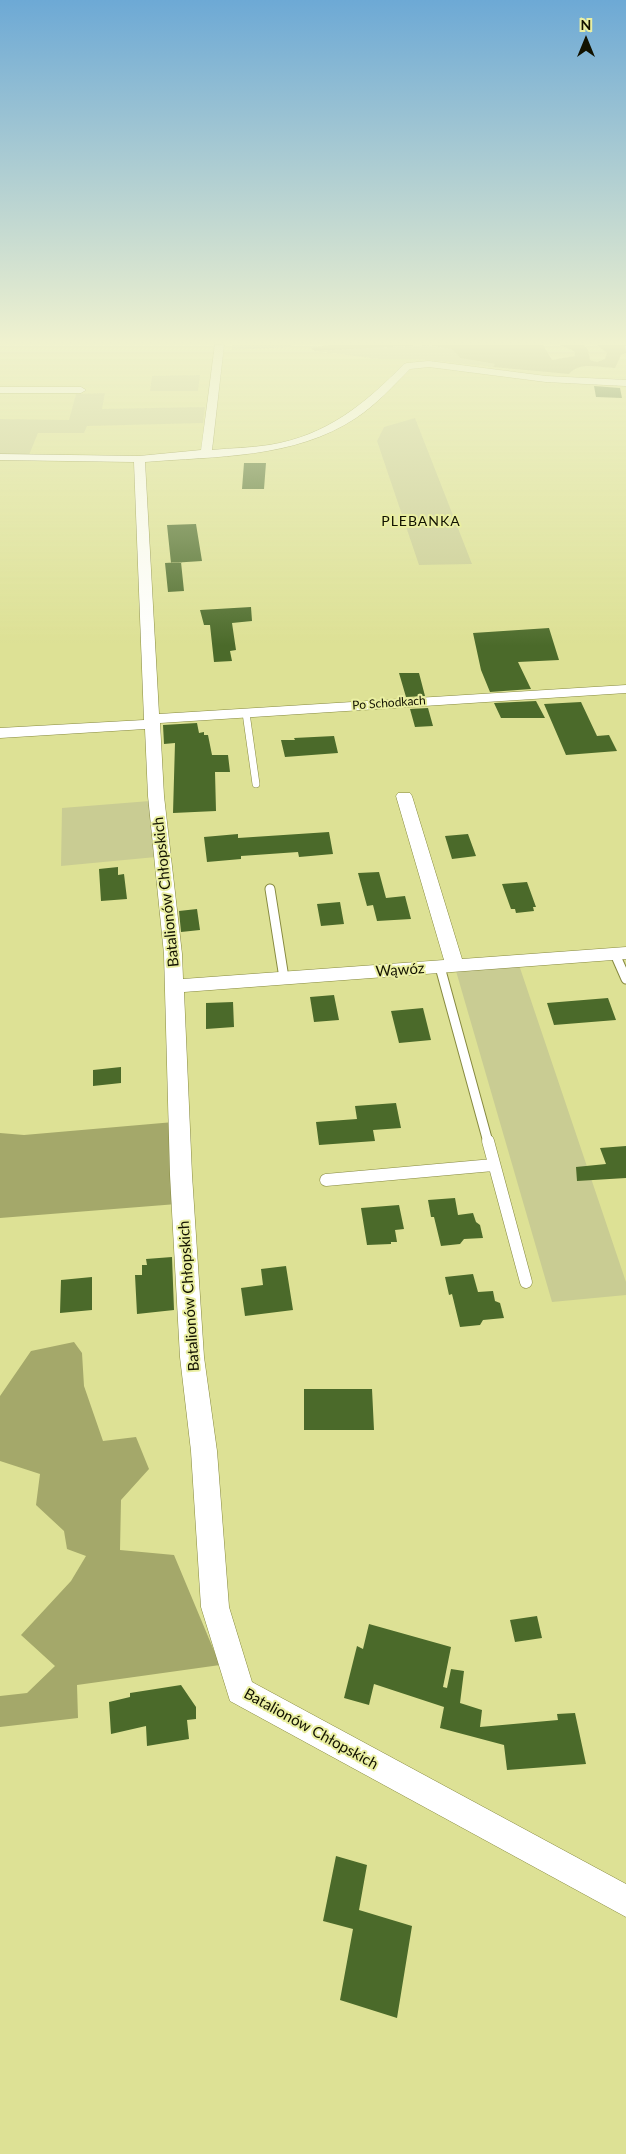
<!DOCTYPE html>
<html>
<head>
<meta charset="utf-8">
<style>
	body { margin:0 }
	#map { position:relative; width:626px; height:2154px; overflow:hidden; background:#dde195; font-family:Lato,sans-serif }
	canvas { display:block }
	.north { position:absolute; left:561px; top:15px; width:50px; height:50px; -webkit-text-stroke:4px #eaefa2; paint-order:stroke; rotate:0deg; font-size:14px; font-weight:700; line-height:20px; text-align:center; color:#121200 }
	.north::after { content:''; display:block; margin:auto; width:18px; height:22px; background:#121200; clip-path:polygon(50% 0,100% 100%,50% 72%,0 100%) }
</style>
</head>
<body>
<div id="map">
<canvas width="626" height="2154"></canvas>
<div class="north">N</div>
</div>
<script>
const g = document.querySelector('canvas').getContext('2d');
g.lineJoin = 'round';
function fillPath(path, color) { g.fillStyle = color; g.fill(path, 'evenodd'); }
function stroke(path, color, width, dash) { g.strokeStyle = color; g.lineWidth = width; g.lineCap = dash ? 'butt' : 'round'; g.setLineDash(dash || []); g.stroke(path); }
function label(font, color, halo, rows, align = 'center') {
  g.font = font + ' Lato,sans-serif'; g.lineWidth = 4; g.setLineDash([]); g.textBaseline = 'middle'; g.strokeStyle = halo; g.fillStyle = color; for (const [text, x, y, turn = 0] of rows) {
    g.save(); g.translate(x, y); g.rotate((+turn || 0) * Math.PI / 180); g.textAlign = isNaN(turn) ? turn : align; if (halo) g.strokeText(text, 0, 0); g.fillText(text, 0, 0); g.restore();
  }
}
fillPath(new Path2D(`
	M 232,345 L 291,345 L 291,347 L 232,350 Z
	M 427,345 L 452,349 L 460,358 L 496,364 L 493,367 L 416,359 L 378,359 L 315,351 Z
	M 200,375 L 198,391 L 150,391 L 152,376 Z
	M 105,393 L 102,409 L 205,407 L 203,423 L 87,426 L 84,433 L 38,433 L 29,455 L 0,455 L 0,419 L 69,420 L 76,394 Z
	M 415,418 L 472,564 L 419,565 L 377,441 L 384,427 Z
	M 150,801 L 156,857 L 61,866 L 62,808 Z
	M 519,965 L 626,1282 L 626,1295 L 552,1302 L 456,971 Z`), '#c9cc93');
fillPath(new Path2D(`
	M 329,345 L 543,345 L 552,360 L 575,356 L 574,351 L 560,345 L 584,345 L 588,350 L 590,360 L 597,362 L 605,359 L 607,353 L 597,345 L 625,345 L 626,353 L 621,355 L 615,368 C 600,368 580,361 569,374 L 493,367 L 495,364 L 460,358 L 452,349 L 427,345 L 315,351 L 310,348 Z
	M 174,1122 L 177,1204 L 0,1218 L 0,1133 L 24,1135 Z
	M 74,1342 L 82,1353 L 84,1386 L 103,1441 L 136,1437 L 149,1469 L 121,1500 L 120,1550 L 174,1555 L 220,1665 L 77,1685 L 78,1718 L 0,1727 L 0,1696 L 27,1693 L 55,1666 L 21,1635 L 71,1581 L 86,1556 L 67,1549 L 64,1531 L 36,1505 L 40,1474 L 0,1461 L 0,1396 L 31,1351 Z`), '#a4a86a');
fillPath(new Path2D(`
	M 594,386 L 620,388 L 622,398 L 596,397 Z
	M 244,463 L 266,463 L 264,489 L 242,489 Z
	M 196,524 L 202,561 L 171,563 L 167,525 Z
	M 181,562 L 184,591 L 168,592 L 165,563 Z
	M 251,607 L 252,621 L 232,623 L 236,650 L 230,651 L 232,661 L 214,662 L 210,625 L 204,625 L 200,610 Z
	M 549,628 L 559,660 L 518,662 L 531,689 L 490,692 L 481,670 L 473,633 Z
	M 399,673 L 419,673 L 425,696 L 406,697 Z
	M 536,701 L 545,718 L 501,718 L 494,703 Z
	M 581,702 L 597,736 L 609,735 L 617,751 L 566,755 L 544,704 Z
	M 428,708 L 433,726 L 415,727 L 410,709 Z
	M 197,723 L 199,733 L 204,732 L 204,735 L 208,735 L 212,755 L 228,755 L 230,772 L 215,772 L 216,811 L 173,813 L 175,743 L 164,744 L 163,725 Z
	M 334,736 L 338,753 L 285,757 L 281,740 L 295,740 L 294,738 Z
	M 329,832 L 333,854 L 299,857 L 298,852 L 241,856 L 241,859 L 207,862 L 204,837 L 238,834 L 238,838 Z
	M 468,834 L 476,856 L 452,859 L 445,836 Z
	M 118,867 L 118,875 L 124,874 L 127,899 L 101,901 L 99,869 Z
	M 379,872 L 386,898 L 405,896 L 411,919 L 377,921 L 373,905 L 367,906 L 358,873 Z
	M 527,882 L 536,907 L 533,907 L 534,911 L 516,913 L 515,909 L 511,909 L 502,884 Z
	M 340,902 L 344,924 L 321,926 L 317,904 Z
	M 197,909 L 200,930 L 181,932 L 179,911 Z
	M 334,995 L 339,1020 L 314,1022 L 310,997 Z
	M 608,998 L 616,1020 L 554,1025 L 547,1003 Z
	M 233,1002 L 234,1027 L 206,1029 L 206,1003 Z
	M 423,1008 L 431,1040 L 399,1043 L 391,1011 Z
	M 121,1067 L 121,1083 L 93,1086 L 93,1070 Z
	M 396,1103 L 401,1128 L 373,1130 L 375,1141 L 319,1145 L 316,1122 L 357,1119 L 355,1106 Z
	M 626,1146 L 626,1178 L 577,1181 L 576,1167 L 606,1164 L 600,1148 Z
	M 455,1198 L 458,1215 L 473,1213 L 476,1222 L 480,1225 L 483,1238 L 464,1239 L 460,1244 L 441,1246 L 434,1217 L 431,1217 L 428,1200 Z
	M 399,1205 L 404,1229 L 395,1230 L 397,1242 L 391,1242 L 391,1244 L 367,1245 L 361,1208 Z
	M 172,1257 L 174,1310 L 137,1314 L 135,1275 L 142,1275 L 142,1265 L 147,1265 L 146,1259 Z
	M 286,1266 L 293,1310 L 245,1316 L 241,1288 L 263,1285 L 261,1269 Z
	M 473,1274 L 478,1292 L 493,1291 L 495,1301 L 500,1303 L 504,1318 L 483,1320 L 480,1325 L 460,1327 L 452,1294 L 449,1295 L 445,1277 Z
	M 92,1277 L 92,1310 L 60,1313 L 61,1280 Z
	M 304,1389 L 372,1389 L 374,1430 L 304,1430 Z
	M 537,1616 L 542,1638 L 515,1642 L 510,1620 Z
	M 369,1624 L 451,1647 L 443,1687 L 447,1688 L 451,1669 L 464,1671 L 460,1703 L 482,1710 L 480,1727 L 558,1720 L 557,1714 L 575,1713 L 586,1764 L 507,1770 L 504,1745 L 440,1728 L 444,1707 L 374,1684 L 369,1705 L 344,1698 L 357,1646 L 363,1649 Z
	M 181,1685 L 196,1707 L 196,1719 L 187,1720 L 189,1739 L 147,1746 L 146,1726 L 111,1734 L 109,1702 L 130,1697 L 130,1693 Z
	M 336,1856 L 367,1865 L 359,1910 L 412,1926 L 397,2018 L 340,2000 L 353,1929 L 323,1921 Z`), '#4b6a2a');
const serviceFar2 = new Path2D(`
	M 246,713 L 256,784`);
const serviceFar1 = new Path2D(`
	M 270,889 L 284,978
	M 615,954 L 626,979
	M 440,967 L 488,1142`);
const service = new Path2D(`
	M 488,1141 L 526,1282
	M 326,1180 L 493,1165`);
const minor = new Path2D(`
	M 215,345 L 224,345 L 212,450 C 231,448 250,448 269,445 C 326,436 365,404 404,364 L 407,363 L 429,361 L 546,376 L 626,380 L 626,386 L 546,382 L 429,367 L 410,369 C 393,386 377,404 356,418 C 294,459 216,456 145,462 L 159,714 L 626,685 L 626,693 L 160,723 L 164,796 L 182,954 L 183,979 L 444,960 L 396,796 L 398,793 L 410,793 L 412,796 L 462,959 L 626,947 L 626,959 L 184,992 L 192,1175 L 204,1357 L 217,1451 L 229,1607 L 252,1682 L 626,1884 L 626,1917 L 230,1701 L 201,1607 L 191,1451 L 180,1357 L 170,1175 L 164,954 L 148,796 L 145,729 L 0,738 L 0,728 L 144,720 L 134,462 L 0,460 L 0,454 L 139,456 L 201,450 Z
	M 0,387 L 81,387 L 86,390 L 81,393 L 0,393 Z`);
stroke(serviceFar2, '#86893f', 8);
stroke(serviceFar1, '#86893f', 11);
stroke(service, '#86893f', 13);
stroke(minor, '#86893f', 1);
stroke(serviceFar2, '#fff', 7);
stroke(serviceFar1, '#fff', 9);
stroke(service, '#fff', 12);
fillPath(minor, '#fff');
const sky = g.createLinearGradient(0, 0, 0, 646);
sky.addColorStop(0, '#6da9d5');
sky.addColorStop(0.53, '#f0f2cf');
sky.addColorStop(1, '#f0f2cf00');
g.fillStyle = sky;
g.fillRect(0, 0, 626, 646);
label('12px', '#121200', '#eaefa2', [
	["Po Schodkach",389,703,-4]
]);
g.letterSpacing = '1px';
label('14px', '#121200', '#eaefa2', [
	["PLEBANKA",421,521]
]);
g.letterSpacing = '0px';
label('15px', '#121200', '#eaefa2', [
	["Batalionów Chłopskich",166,892,-96],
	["Wąwóz",400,970,-4],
	["Batalionów Chłopskich",189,1296,-94],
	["Batalionów Chłopskich",311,1729,29]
]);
</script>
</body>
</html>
